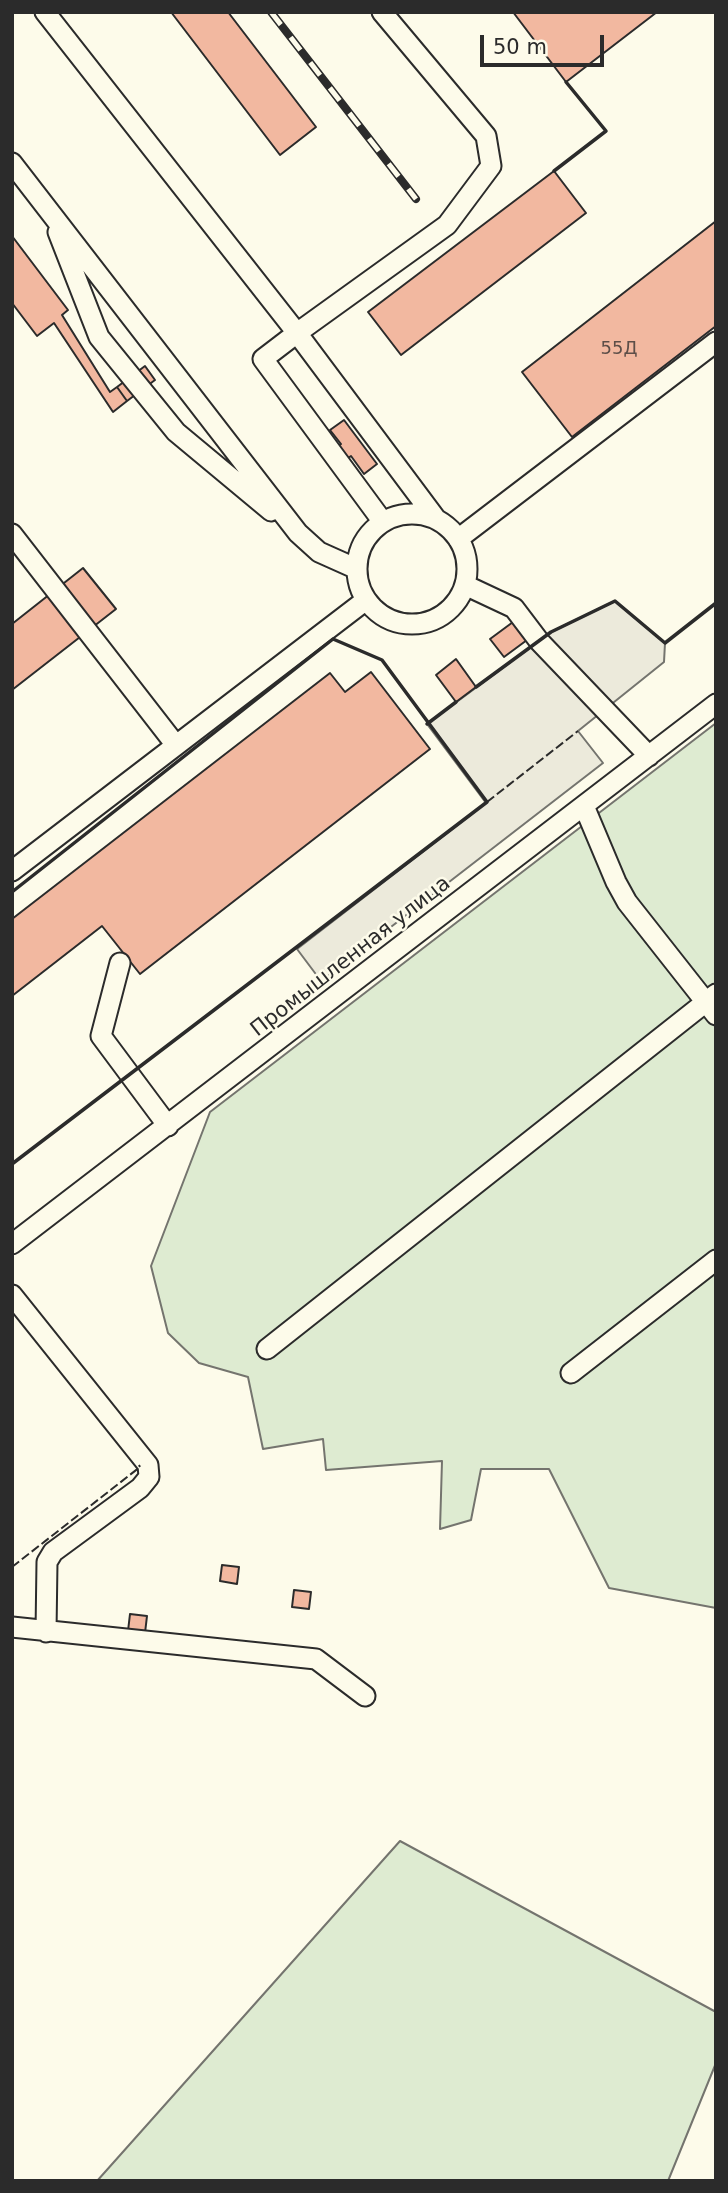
<!DOCTYPE html>
<html>
<head>
<meta charset="utf-8">
<style>
	body { margin:0 }
	#map { position:relative; width:728px; height:2193px; overflow:hidden; background:#fdfbea; font-family:"DejaVu Sans",sans-serif }
	canvas { display:block }
	.frame { position:absolute; inset:0; border:14px solid #2b2b2b; pointer-events:none }
	.scale { position:absolute; left:480px; top:35px; width:124px; height:32px; box-sizing:border-box; border:4px solid #2b2b2b; border-top:0; padding-left:9px; font-size:21px; line-height:24px; white-space:nowrap; color:#2b2b2b; -webkit-text-stroke:5px #fdfbea; paint-order:stroke }
</style>
</head>
<body>
<div id="map">
<canvas width="728" height="2193"></canvas>
<div class="frame"></div>
<div class="scale">50 m</div>
</div>
<script>
const g = document.querySelector('canvas').getContext('2d');
g.lineJoin = 'round';
function fillPath(path, color) { g.fillStyle = color; g.fill(path, 'evenodd'); }
function stroke(path, color, width, dash) { g.strokeStyle = color; g.lineWidth = width; g.lineCap = dash ? 'butt' : 'round'; g.setLineDash(dash || []); g.stroke(path); }
function label(font, color, halo, rows, align = 'center') {
  g.font = font + ' "DejaVu Sans",sans-serif'; g.lineWidth = 5; g.setLineDash([]); g.textBaseline = 'middle'; g.strokeStyle = halo; g.fillStyle = color; for (const [text, x, y, turn = 0] of rows) {
    g.save(); g.translate(x, y); g.rotate((+turn || 0) * Math.PI / 180); g.textAlign = isNaN(turn) ? turn : align; if (halo) g.strokeText(text, 0, 0); g.fillText(text, 0, 0); g.restore();
  }
}
const green = new Path2D(`
	M 716,723 L 716,1608 L 609,1588 L 549,1469 L 481,1469 L 471,1520 L 440,1529 L 442,1461 L 326,1470 L 323,1439 L 263,1449 L 248,1377 L 199,1363 L 168,1333 L 151,1266 L 210,1112 Z
	M 400,1841 L 716,2012 L 716,2063 L 668,2181 L 97,2181 Z`);
fillPath(green, '#deebd1');
stroke(green, '#74746e', 2);
const parking = new Path2D(`
	M 615,601 L 665,643 L 664,662 L 578,731 L 603,763 L 321,981 L 297,949 L 486,803 L 427,724 L 551,632 Z`);
fillPath(parking, '#eceadb');
stroke(parking, '#74746e', 2);
const building = new Path2D(`
	M 171,12 L 228,12 L 316,127 L 280,155 Z
	M 513,12 L 657,12 L 566,82 Z
	M 554,171 L 586,213 L 401,355 L 368,312 Z
	M 716,221 L 716,326 L 572,437 L 522,372 Z
	M 12,236 L 68,310 L 62,315 L 110,392 L 117,387 L 127,401 L 113,412 L 54,323 L 37,336 L 12,303 Z
	M 145,366 L 155,380 L 127,401 L 117,387 Z
	M 344,420 L 377,464 L 364,474 L 351,456 L 347,459 L 337,446 L 341,444 L 330,430 Z
	M 83,568 L 116,609 L 12,690 L 12,624 Z
	M 513,622 L 527,640 L 504,657 L 490,639 Z
	M 456,659 L 476,687 L 456,702 L 436,675 Z
	M 371,672 L 430,749 L 140,974 L 102,926 L 12,996 L 12,919 L 330,673 L 345,692 Z
	M 222,1565 L 239,1567 L 237,1584 L 220,1581 Z
	M 294,1590 L 311,1592 L 309,1609 L 292,1607 Z
	M 130,1614 L 147,1616 L 145,1633 L 128,1631 Z`);
fillPath(building, '#f2b8a0');
stroke(building, '#2b2b2b', 2);
const minor = new Path2D(`
	M 45,12 L 297,333 L 263,359 L 383,522
	M 382,12 L 486,136 L 491,166 L 447,225 L 297,333 L 436,519
	M 12,163 L 298,533 L 319,552 L 357,569
	M 58,232 L 99,337 L 176,432 L 271,511
	M357 569a55 55 0 1 1 110 0a55 55 0 1 1-110 0Z
	M 12,534 L 175,744
	M 458,539 L 716,342
	M 465,585 L 514,608 L 539,641 L 649,756
	M 584,806 L 616,882 L 627,902 L 716,1015
	M 12,871 L 366,600
	M 120,963 L 101,1036 L 168,1126
	M 12,1244 L 716,704
	M 12,1295 L 148,1465 L 149,1477 L 140,1488 L 53,1552 L 47,1562 L 46,1632
	M 267,1349 L 716,994
	M 571,1373 L 716,1260
	M 12,1627 L 316,1659 L 365,1696`);
stroke(minor, '#2b2b2b', 23);
stroke(minor, '#fdfbea', 19);
const rail = new Path2D(`
	M 271,12 L 416,199`);
stroke(rail, '#2b2b2b', 8);
stroke(rail, '#fdfbea', 5, [16]);
stroke(new Path2D(`
	M 487,802 L 578,731
	M 12,1567 L 140,1467 L 139,1465`), '#2b2b2b', 2, [9, 3.5]);
stroke(new Path2D(`
	M 554,171 L 606,131 L 566,82
	M 476,687 L 551,632 L 615,601 L 665,643 L 716,603
	M 427,724 L 456,702
	M 12,892 L 333,639 L 382,660 L 487,802 L 12,1164`), '#2b2b2b', 3.5);
label('18px', '#5d4e48', null, [
	["55Д",619,349]
]);
label('21px', '#2b2b2b', '#fdfbea', [
	["Промышленная улица",351,957,-38]
]);
</script>
</body>
</html>
